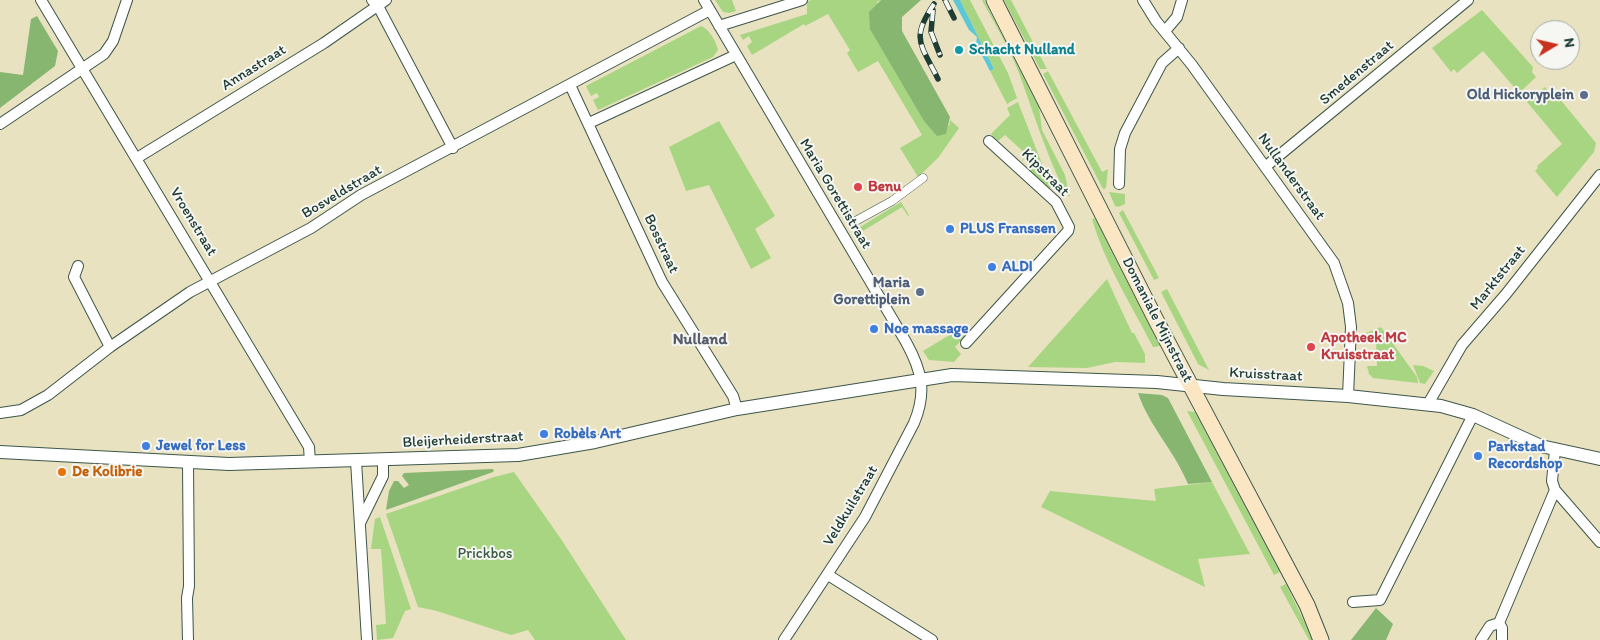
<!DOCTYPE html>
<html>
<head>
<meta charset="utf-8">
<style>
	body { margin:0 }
	#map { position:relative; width:1600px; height:640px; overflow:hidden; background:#e9e2c0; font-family:Itim,sans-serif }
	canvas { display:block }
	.north { position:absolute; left:1530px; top:20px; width:50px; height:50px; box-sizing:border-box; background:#f6f6f2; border:1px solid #a0aca6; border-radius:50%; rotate:81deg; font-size:14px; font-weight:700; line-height:20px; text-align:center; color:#1f3d34 }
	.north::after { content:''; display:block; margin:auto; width:18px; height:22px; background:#c8321e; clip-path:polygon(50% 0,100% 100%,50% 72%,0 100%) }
</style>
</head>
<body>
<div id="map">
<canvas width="1600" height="640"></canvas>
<div class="north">N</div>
</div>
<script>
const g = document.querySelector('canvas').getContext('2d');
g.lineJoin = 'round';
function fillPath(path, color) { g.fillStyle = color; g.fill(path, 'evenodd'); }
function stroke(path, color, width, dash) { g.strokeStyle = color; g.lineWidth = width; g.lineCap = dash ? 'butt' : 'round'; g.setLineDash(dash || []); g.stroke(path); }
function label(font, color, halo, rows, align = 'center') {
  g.font = font + ' Itim,sans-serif'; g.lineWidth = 4; g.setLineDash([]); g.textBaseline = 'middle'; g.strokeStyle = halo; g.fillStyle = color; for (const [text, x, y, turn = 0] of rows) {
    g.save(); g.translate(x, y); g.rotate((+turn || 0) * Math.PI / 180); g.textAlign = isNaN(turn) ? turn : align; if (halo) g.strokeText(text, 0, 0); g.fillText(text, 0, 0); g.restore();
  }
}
fillPath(new Path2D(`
	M 715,0 L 732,0 L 736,11 L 729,13 L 723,12 Z
	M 812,0 L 881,0 L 877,2 L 916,105 L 924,121 L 949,126 L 950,120 L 959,128 L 938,158 L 918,177 L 900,148 L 922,135 L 878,61 L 858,72 L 847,53 L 850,50 L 828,14 L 805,26 L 804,24 L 752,55 L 747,46 L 752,42 L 749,36 L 743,40 L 740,35 L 807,14 L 807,1 Z
	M 960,0 L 970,0 L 1008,73 L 1017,98 L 1007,104 L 990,71 L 994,69 Z
	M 982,0 L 984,0 L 1039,107 L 1042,130 L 1065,175 L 1070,197 C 1057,186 1028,97 1020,76 C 1011,50 995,25 982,0 Z
	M 1004,0 L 1011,0 L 1047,69 L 1040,69 Z
	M 1482,10 L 1533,67 L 1532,72 L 1536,77 L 1519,93 L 1483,51 L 1457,73 L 1454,69 L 1451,72 L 1432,48 Z
	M 701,26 C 709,29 716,41 718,50 L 713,57 L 598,110 L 593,100 L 599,97 L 597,93 L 591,96 L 586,86 Z
	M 1048,71 L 1102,172 L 1108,169 L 1106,188 L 1103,189 L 1043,74 Z
	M 1545,87 L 1549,93 L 1554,92 L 1596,143 L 1594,152 L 1557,197 L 1535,171 L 1538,168 L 1537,166 L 1562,144 L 1527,102 Z
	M 1018,102 L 1051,187 L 1049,189 L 1030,171 L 1036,163 L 1029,156 L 1021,162 L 1027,155 L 1005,135 L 998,141 L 991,134 L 1010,115 L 1007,108 Z
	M 719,121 L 775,216 L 755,229 L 771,258 L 751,269 L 709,185 L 686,191 L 669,147 Z
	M 1109,192 L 1125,194 L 1125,204 L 1118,207 L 1115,206 Z
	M 901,202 L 909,215 L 908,216 L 902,207 L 863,231 L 860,227 Z
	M 1123,210 L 1159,278 L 1154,280 L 1119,213 Z
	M 1095,218 L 1160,346 L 1153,347 C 1132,306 1105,264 1092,219 Z
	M 1107,279 L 1132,333 L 1134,333 L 1145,354 L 1145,363 L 1115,362 L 1087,368 L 1028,367 Z
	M 1167,289 L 1209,370 L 1198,364 L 1161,292 Z
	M 966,325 L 970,331 L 955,347 L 961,354 L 954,362 L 929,360 L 923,351 Z
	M 1381,327 L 1417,377 L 1418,383 L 1373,378 L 1369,374 L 1367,366 L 1377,366 L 1376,341 L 1366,341 L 1366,333 Z
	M 1413,365 L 1423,366 L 1434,371 L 1425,384 L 1420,383 Z
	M 1187,411 L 1195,412 L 1280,572 L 1274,575 Z
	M 514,472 L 561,539 L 626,640 L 535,640 L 528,630 L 511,635 L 437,611 L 418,607 L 386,514 L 494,477 Z
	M 1212,482 L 1250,554 L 1198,559 L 1205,587 L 1041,507 L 1050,491 L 1156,501 L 1154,489 Z
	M 380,517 L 411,609 L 405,611 L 393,638 L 377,640 L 376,625 L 386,624 L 381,549 L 371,549 L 375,519 Z
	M 1286,584 L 1313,640 L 1309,640 L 1280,587 Z`), '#a8d582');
fillPath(new Path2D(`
	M 881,0 L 921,0 L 902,17 L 902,31 L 950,117 L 946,134 L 937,136 L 924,121 L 870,29 L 869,12 Z
	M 37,16 L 58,51 L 55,66 L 0,108 L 0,72 L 23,75 L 31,19 Z
	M 1138,393 L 1162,395 L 1168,398 L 1212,482 L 1188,484 C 1174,450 1149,426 1138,393 Z
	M 492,469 L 494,470 L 493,472 L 386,510 L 389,491 L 394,481 L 398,481 L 404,488 L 409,485 L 402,476 L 404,473 Z
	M 1376,608 L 1393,624 L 1386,640 L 1351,640 Z`), '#86b670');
fillPath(new Path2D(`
	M 953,0 L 960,0 L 994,69 L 990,71 L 976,44 L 977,37 L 969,30 Z`), '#5cc7d7');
const pedestrian = new Path2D(`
	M 852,223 L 892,201 L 923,178`);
const minor = new Path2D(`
	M 41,0 L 309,447 L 310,462
	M 372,0 L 378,6 L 453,148
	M 704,0 L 906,342 C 922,371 927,392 914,423 L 865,517 L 784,640
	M 1143,0 L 1156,21 L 1192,65 L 1334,263 L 1348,303 L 1351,327 L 1348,396
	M 719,26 L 802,0
	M 1165,31 L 1177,17 L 1182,0
	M 570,85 L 662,282 L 733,396 L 737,409
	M 589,123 L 736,55
	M 0,124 L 104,54 L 113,41 L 127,0
	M 137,158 L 324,43 L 386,0
	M 1265,167 L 1468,0
	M 1119,184 L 1120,149 L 1125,133 L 1162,63 L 1179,48
	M 78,266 L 74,277 L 110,347
	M 966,343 L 1068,231 L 1069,227 L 1056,202 L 989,141
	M 1428,404 L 1462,345 L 1506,294 L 1600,175
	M 0,413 L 21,410 L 48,395 L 110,347 L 190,292 L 311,228 L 361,195 L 710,10
	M 1555,450 L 1552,481 L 1555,490 L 1600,542
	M 356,461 L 367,640
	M 188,463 L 189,586 L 187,598 L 188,640
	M 361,521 L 383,476 L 383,460
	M 828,575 L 932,640
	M 1353,602 L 1380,600 L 1473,415
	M 1481,640 L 1490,626 L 1499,623
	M 1502,640 L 1502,628 L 1499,623 L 1555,490`);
const tertiary = new Path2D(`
	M 0,452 L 229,464 L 518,455 L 595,442 L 737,409 L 952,375 L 1157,382 L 1223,389 L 1348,396 L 1441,406 L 1473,415 L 1541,446 L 1600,459`);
const secondary = new Path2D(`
	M 994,0 L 1158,324 L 1307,605 L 1321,640`);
stroke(pedestrian, '#3d5649', 9);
stroke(minor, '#3d5649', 12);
stroke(tertiary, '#3d5649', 14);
stroke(secondary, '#3d5649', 17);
stroke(pedestrian, '#fff', 8);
stroke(minor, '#fff', 10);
stroke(tertiary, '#fff', 12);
stroke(secondary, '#fbe6c4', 15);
const rail = new Path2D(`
	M 945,0 L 954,18
	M 934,4 C 910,39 921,44 938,79
	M 933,10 L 931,32 L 940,55`);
stroke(rail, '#1f3d34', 5.5);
stroke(rail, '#f6f6f2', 4, [11]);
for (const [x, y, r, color] of [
	[959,50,5,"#0f9aa8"],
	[1584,95,5,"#5c6f8a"],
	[858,187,5,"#e0444e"],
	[950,229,5,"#3f7fe0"],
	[992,267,5,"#3f7fe0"],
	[920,292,5,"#5c6f8a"],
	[874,329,5,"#3f7fe0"],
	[1311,347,5,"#e0444e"],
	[544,434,5,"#3f7fe0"],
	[146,446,5,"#3f7fe0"],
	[1478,456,5,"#3f7fe0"],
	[62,472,5,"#e8710a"]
]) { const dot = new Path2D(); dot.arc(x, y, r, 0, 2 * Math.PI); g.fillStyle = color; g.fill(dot); stroke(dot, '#f6f6f2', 2); }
label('bold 15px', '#0d838f', '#f6f6f2', [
	["Schacht Nulland",969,50]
], 'left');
label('15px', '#1f3d34', '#f6f6f2', [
	["Annastraat",254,68,-32],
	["Smedenstraat",1357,73,-40],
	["Kipstraat",1045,173,45],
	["Nullanderstraat",1291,177,54],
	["Bosveldstraat",342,192,-31],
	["Maria Gorettistraat",835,194,59],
	["Vroenstraat",193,222,59],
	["Bosstraat",661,244,65],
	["Marktstraat",1498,278,-51],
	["Domaniale Mijnstraat",1157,320,63],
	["Kruisstraat",1266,375,3],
	["Bleijerheiderstraat",463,440,-3],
	["Veldkuilstraat",851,506,-59]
]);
label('bold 15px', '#4e5e75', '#f6f6f2', [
	["Old Hickoryplein",1574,95],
	["Maria",910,283],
	["Gorettiplein",910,300]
], 'right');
label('bold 15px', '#be3a42', '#f6f6f2', [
	["Benu",868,187],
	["Apotheek MC",1321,338],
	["Kruisstraat",1321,355]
], 'left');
label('bold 15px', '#366cbe', '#f6f6f2', [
	["PLUS Franssen",960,229],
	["ALDI",1002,267],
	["Noe massage",884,329],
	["Robèls Art",554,434],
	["Jewel for Less",156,446],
	["Parkstad",1488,447],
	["Recordshop",1488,464]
], 'left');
label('bold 15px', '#c56008', '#f6f6f2', [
	["De Kolibrie",72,472]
], 'left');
label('15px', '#3a5b44', '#f6f6f2', [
	["Prickbos",485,554]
]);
label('bold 16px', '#575e69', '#f6f6f2', [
	["Nulland",700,340]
]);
</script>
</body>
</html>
